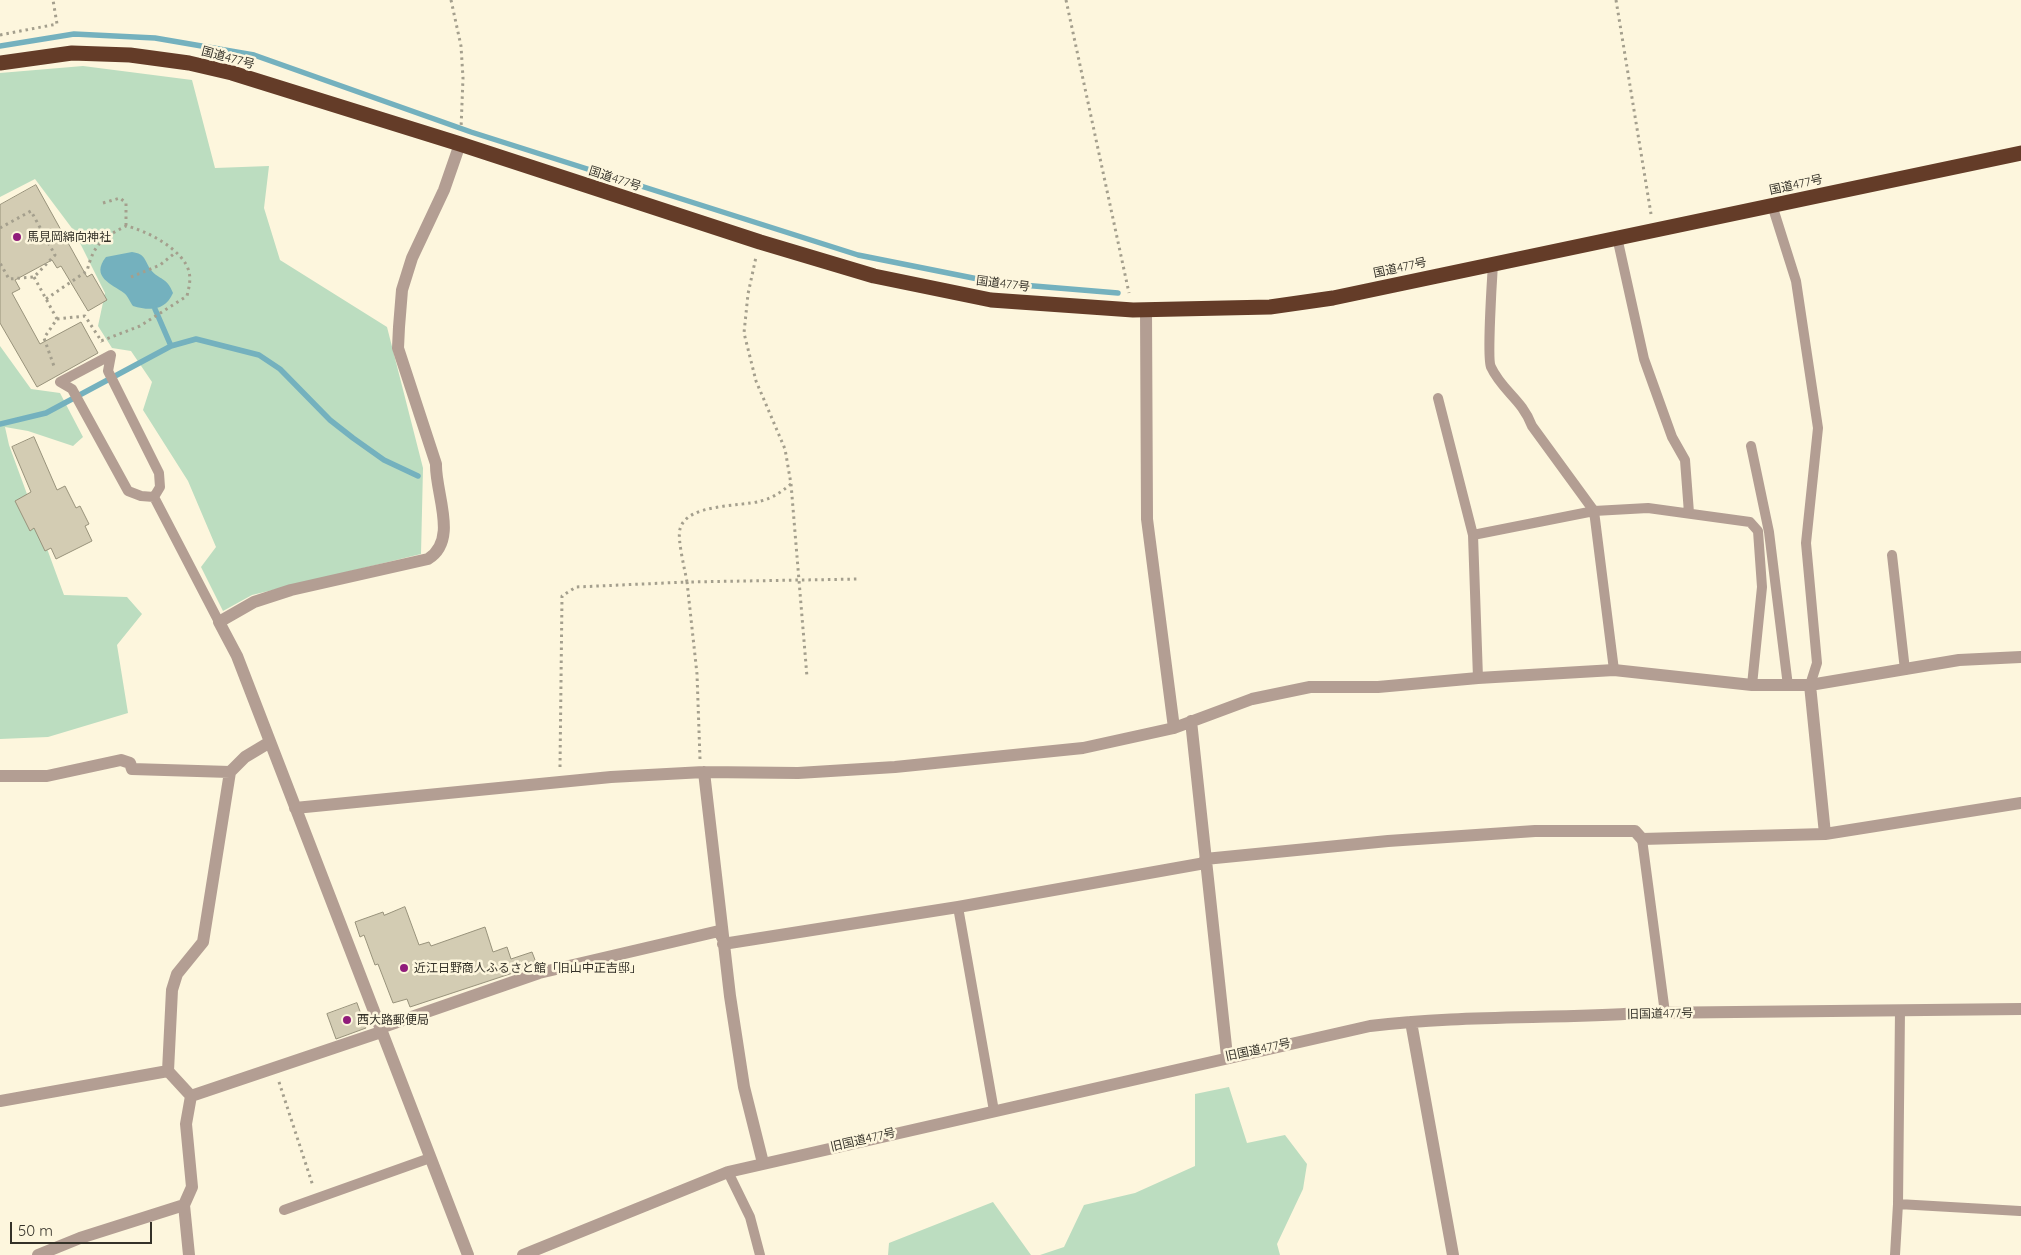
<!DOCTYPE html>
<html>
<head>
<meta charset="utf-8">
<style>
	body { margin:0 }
	#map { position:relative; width:2021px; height:1255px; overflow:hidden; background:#fdf6dd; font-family:Quicksand,sans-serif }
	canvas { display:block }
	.scale { position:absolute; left:10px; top:1222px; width:142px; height:22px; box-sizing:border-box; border:2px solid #343128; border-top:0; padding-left:6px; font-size:15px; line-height:18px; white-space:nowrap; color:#343128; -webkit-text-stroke:4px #fdf6dd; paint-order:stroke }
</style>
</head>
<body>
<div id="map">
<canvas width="2021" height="1255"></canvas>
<div class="scale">50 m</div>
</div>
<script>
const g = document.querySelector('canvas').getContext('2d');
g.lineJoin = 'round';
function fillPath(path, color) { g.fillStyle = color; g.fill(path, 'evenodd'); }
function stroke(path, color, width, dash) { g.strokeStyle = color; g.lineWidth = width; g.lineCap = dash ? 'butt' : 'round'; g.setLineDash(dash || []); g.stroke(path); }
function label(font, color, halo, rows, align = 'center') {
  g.font = font + ' Quicksand,"Noto Sans JP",sans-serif'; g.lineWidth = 5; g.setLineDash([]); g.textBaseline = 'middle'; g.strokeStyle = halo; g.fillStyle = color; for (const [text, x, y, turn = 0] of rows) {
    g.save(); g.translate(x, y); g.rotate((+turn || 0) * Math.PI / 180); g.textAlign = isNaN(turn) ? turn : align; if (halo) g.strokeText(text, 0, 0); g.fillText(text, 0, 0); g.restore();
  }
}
fillPath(new Path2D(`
	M 83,66 L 192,80 L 215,168 L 269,166 L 264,208 L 280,260 L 387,327 L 423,468 L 421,554 L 252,595 L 223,611 L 201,567 L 216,547 L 188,481 L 143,410 L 152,382 L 131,351 L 112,348 L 98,326 L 105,293 L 74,231 L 35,179 L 0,197 L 0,73 Z
	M 0,346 L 31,389 L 60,393 L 83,437 L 73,446 L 28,431 L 5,427 L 9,445 L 64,595 L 127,597 L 142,614 L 117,645 L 128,713 L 48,737 L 0,739 Z
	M 1229,1087 L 1247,1143 L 1285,1135 L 1307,1164 L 1303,1189 L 1277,1244 L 1280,1255 L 1040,1255 L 1064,1247 L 1084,1205 L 1135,1193 L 1195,1166 L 1195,1094 Z
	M 993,1202 L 1031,1255 L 888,1255 L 889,1243 Z`), '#bcddc0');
fillPath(new Path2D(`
	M 132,252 C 146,254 144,260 151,270 C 159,280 167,277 173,293 C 165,311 150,311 133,306 C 130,302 128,296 124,293 C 112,284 90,277 106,257 Z`), '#74b1be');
stroke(new Path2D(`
	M 0,46 L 74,34 L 155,38 L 254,55 L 471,132 L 858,255 L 998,283 L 1118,293
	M 155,309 L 171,346
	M 0,424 L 46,413 L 171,346 L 196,339 L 259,355 L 280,369 L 330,420 L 353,438 L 384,460 L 418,476`), '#74b1be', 5.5);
const building = new Path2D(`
	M 36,185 L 87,277 L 92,274 L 107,300 L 88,311 L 61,266 L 57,268 L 52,260 L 15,280 L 20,289 L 12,293 L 40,344 L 81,322 L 98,353 L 37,387 L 0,323 L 0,205 Z
	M 34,437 L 57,490 L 65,486 L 76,508 L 80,506 L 89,524 L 85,526 L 92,541 L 56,559 L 51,548 L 45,551 L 34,528 L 30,531 L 15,501 L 31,492 L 12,447 Z
	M 405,907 L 419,945 L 429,942 L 431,946 L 485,927 L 493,952 L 507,947 L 511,959 L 532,952 L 537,965 L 410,1007 L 407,999 L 393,1003 L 378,964 L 375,965 L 364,935 L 360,937 L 355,922 L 383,912 L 384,915 Z
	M 357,1003 L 366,1028 L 336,1039 L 327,1014 Z`);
fillPath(building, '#d3ccb3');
stroke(building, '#98927b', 1);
stroke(new Path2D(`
	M 451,0 L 461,46 L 463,78 L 461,129
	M 1066,0 L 1129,293
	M 1616,0 L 1651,214
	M 0,35 L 57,24 L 53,0
	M 103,203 L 120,198 L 126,203 L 126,226
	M 0,228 L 31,211 L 55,255 L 34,277 L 9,279 L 0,263
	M 34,277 L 57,319 L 44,338 L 55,369
	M 131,277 L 160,265 L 175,253
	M 46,299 L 87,271 C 94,244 102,238 126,226 C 146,230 184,250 189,272 C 191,280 189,287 187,296 L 140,326 L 101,341
	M 57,319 L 85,316 L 102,342
	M 791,484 L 807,677
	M 700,759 L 697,674 L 687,582 L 860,579
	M 560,767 L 562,596 L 576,587 L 687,582 C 685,570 677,539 680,529 C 687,503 740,507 761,501 C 773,498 781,492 791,484 L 785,449 L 756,381 L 744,333 L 748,294 L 756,257
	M 279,1082 L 313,1186`), '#a49f8d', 3, [2.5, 4]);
stroke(new Path2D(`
	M 1772,205 L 1796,281 L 1818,428 L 1806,543 L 1817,663 L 1810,685
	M 1617,237 L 1644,359 L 1672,437 L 1685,460 L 1689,513
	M 1493,264 C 1492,279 1487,360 1491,367 C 1502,391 1522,399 1532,426 L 1594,511 L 1614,670
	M 60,382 L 111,355 L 108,371 L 159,473 L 160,487 L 154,497
	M 60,382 L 72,389 L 128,491 L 141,496 L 154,497
	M 1438,398 L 1473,535 L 1478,678
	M 1751,446 L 1769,532 L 1788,686
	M 154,497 L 219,622
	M 1473,535 L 1594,511 L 1648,508 L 1750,522 L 1758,531 L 1762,587 L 1752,685
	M 1892,555 L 1905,670
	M 1642,839 L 1665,1013
	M 958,907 L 994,1111
	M 728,1172 L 750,1217 L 760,1255
	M 1898,1204 L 2020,1211
	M 284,1210 L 430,1158
	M 1895,1255 L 1898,1204 L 1900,1010`), '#b39e93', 10);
stroke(new Path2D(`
	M 460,144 L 444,190 L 412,258 L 402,290 L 399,327 L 398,348 L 436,464 C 435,493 459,540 428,559 L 291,590 L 254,602 L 219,622 L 237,656 L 468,1255
	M 1146,310 L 1147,519 L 1174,728
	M 1810,685 L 1825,834
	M 1191,721 L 1227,1056
	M 704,772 L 730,996 L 744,1087 L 763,1163
	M 0,776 L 47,776 L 121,760 L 130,763 L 132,769 L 230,772
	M 295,808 L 611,777 L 704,772 L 798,773 L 895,767 L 1083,748 L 1174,728 L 1252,699 L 1310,687 L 1378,687 L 1478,678 L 1614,670 L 1752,685 L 1810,685 L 1959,660 L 2021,657
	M 1205,859 L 1388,841 L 1535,831 L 1635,831 L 1642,839 L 1825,834 L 2021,803
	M 723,944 L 958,907 L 1205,863
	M 1411,1022 L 1453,1255
	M 380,1028 L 539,973 L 719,931 L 723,939
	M 191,1096 L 168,1071 L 172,990 L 177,974 L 203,942 L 230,772 L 245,757 L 270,742
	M 191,1096 L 381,1032
	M 0,1101 L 168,1071
	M 38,1255 L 80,1238 L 184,1205
	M 189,1255 L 184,1205 L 192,1187 L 186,1124 L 191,1096
	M 523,1255 L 728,1172 L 1370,1026 C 1459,1015 1551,1019 1641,1013 L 2021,1009`), '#b39e93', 12);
stroke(new Path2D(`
	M 0,63 L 72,53 L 130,55 L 189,63 L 232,73 L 460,144 L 760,242 L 874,276 L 991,300 L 1133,310 L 1270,307 L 1333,298 L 2021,153`), '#643c28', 15);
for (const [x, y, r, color] of [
	[17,237,5,"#901c7b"],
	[404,968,5,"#901c7b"],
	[347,1020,5,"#901c7b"]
]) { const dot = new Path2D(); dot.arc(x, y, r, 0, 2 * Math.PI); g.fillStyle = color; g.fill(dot); stroke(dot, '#fdf6dd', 2); }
label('12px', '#343128', '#fdf6dd', [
	["国道477号",228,58,15],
	["国道477号",615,179,18],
	["国道477号",1796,185,-12],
	["国道477号",1400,268,-12],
	["国道477号",1003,284,7],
	["旧国道477号",1660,1014,-1],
	["旧国道477号",1258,1050,-12],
	["旧国道477号",863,1140,-13]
]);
label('12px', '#343128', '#fdf6dd', [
	["馬見岡綿向神社",27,237],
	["近江日野商人ふるさと館「旧山中正吉邸」",414,968],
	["西大路郵便局",357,1020]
], 'left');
</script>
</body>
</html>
